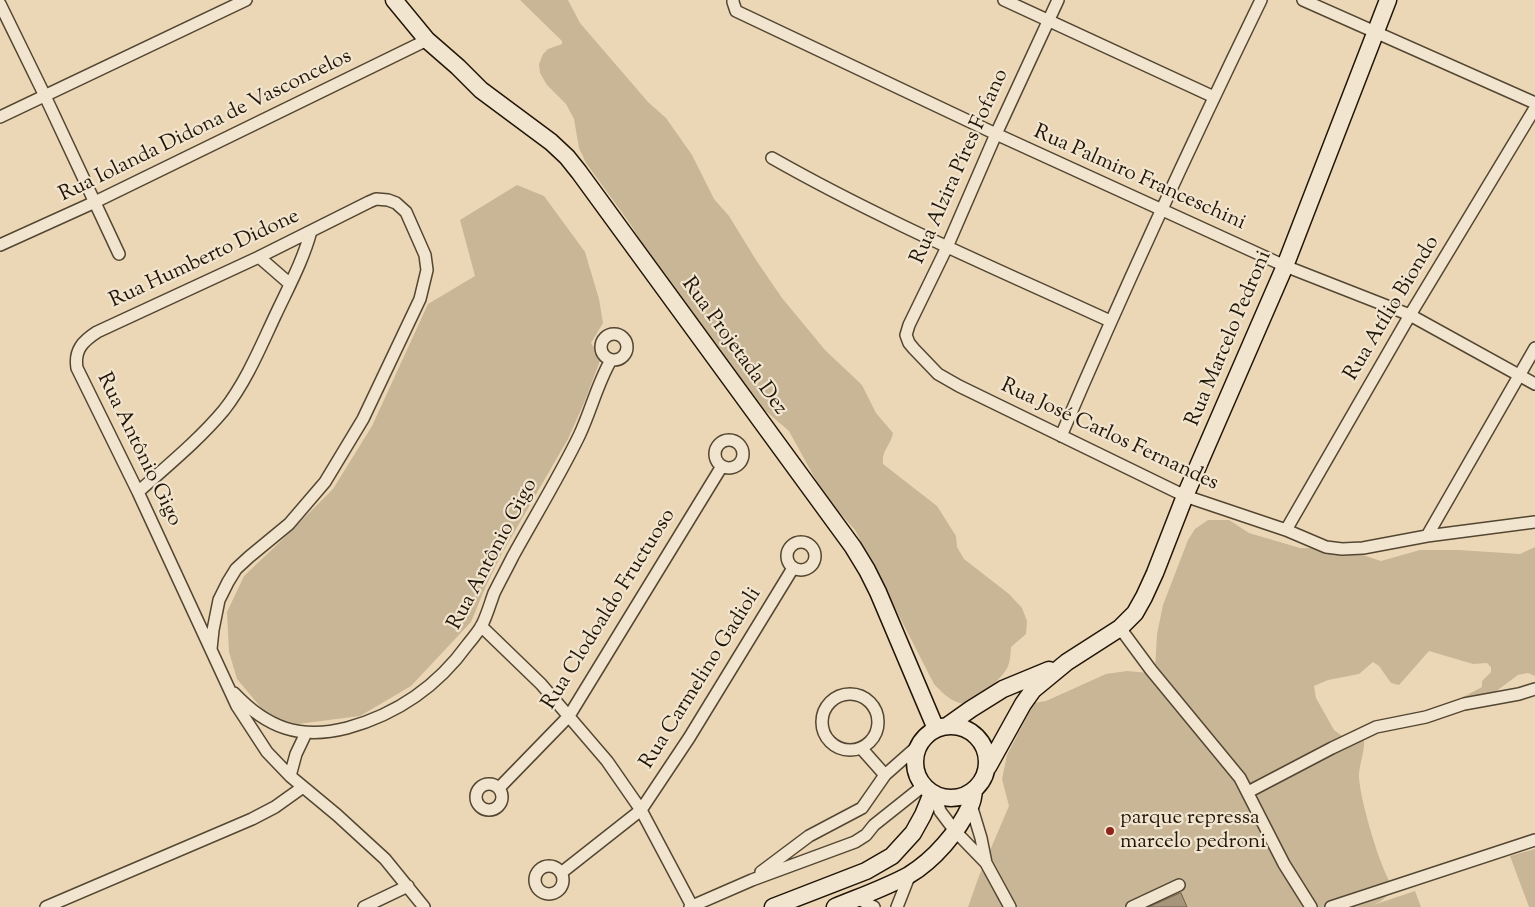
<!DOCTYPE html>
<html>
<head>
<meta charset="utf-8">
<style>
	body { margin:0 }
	canvas { display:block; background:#ebd7b5 }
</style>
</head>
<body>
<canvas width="1535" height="907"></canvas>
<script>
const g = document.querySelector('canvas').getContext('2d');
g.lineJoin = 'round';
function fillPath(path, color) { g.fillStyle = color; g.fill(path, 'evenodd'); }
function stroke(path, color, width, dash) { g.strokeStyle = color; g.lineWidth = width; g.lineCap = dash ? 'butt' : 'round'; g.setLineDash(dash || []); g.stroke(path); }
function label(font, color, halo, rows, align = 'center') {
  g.font = font + ' "Sorts Mill Goudy",serif'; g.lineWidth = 4.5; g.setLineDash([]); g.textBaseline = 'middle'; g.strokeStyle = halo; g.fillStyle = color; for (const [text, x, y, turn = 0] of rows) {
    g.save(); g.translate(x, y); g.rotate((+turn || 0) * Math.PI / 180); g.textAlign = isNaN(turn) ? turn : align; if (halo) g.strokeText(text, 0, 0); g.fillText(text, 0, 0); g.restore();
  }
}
fillPath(new Path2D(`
	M 520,0 L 568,0 L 580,23 L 648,102 L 666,118 L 692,155 L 714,199 L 729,216 L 756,260 L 782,298 L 825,350 L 862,385 L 876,413 L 893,433 C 890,447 882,449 883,464 L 937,506 L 956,536 L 957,547 L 964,559 L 1009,594 L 1022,608 L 1027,621 L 1026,634 L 1011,647 C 1010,670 1006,671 991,687 C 986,691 982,697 977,700 C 960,711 944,695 934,684 L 855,530 L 824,495 L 789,431 L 760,406 L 742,384 L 715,344 L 668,287 L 631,225 L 586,163 L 579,148 L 574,119 L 566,104 L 547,85 L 540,73 L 539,64 L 543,54 L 548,49 L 562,44 L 562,41 Z
	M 517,185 L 544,196 L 585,252 L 599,299 L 603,323 L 591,343 L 601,358 L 584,403 L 568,439 L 501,555 L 485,588 L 471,622 L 411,686 L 360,716 L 298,724 L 268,716 L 237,679 L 229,652 L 227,612 L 244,576 L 284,538 L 333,489 L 372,426 L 428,304 L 475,276 L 460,220 Z
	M 1208,520 L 1229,520 L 1249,533 L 1300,548 L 1344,549 L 1381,561 L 1420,550 L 1459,550 L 1520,554 L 1535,547 L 1535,676 L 1528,673 L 1518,675 L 1476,706 L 1433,713 L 1482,687 L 1482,681 L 1491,672 L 1491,667 L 1487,663 L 1473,664 L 1429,651 L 1399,685 L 1391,683 L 1379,666 L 1373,662 L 1359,674 L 1328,680 L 1314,686 L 1316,698 L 1334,730 L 1349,741 L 1364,739 C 1365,751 1360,762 1359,774 C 1358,793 1380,868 1391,883 C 1393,885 1395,886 1397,888 L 1381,901 L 1373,905 L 1415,891 L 1421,907 L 968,907 L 979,876 L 1009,806 L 1002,779 L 1007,755 L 1034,703 L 1046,701 L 1106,674 L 1127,671 L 1150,673 L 1155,670 L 1157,634 L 1163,605 L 1188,540 L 1195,529 Z
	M 1535,849 L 1535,907 L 1529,907 L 1510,856 Z`), '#c8b697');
const water = new Path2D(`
	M 1181,893 L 1187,907 L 1149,907 Z`);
fillPath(water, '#a6957a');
stroke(water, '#70624c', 1);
const street = new Path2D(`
	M 733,0 L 733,2 L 736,11 L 996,134 L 1285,266 L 1410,315 L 1535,384
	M 1004,0 L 1214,97
	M 1058,0 L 996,134 L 947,247 L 909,325 L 906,335 L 909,343 L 914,349 L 938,374 L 959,386 L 1185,496 L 1286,530 L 1326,547 L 1342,549 L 1363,548 L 1427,536 L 1535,522
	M 1303,0 L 1535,103
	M 0,4 L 45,96 L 119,254
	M 0,117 L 246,0
	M 772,158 C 881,220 997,269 1110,321
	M 0,245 L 95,202 L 427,40
	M 259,257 L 290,284
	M601 347a13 13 0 1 1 26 0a13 13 0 1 1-26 0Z
	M 1061,436 C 1124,289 1191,144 1261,0
	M715 454a14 14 0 1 1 28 0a14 14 0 1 1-28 0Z
	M 138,492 C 167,466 199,440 224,410 C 246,382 260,348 275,316 C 288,288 303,261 311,231
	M 1286,530 L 1410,315 L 1535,108
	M 1427,536 L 1535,348
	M787 556a14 14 0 1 1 28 0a14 14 0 1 1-28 0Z
	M 481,626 L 541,684 L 607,761 L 641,810 L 692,906
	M 1120,628 L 1151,670 L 1240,778 L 1284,864 L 1311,907
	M 211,649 L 213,630 L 219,600 L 228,582 L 236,569 L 249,557 L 289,524 L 325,482 L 363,419 L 420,299 L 427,270 L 425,255 L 406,212 L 396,203 L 388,200 L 376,199 L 369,202 L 259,257 L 97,332 C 83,341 74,350 77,368 L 138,492 L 237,706 L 267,752 L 290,776 L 337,815 L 385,859 L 424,907
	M 234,693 C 267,728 300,740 347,728 C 398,714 437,687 468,644 C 473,638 478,632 482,625 C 487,615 490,604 494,593 C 500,581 507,568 513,556 C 535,516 559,477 579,436 C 591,411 597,384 611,360
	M822 722a28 28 0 1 1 56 0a28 28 0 1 1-56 0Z
	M 861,748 L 885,775
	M 290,776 L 296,754 L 306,733
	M476 797a13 13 0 1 1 26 0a13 13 0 1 1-26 0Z
	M 499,788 L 569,716 L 722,466
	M 1248,792 L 1332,748 L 1376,727 L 1426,717 L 1464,704 L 1519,694 L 1535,689
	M 940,797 L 938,804 L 940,811 L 955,831 L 986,863 L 1010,907
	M 971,805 L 981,838 L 986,863
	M535 880a14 14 0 1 1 28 0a14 14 0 1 1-28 0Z
	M 761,872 L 809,836 L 862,808 L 885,775 L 920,744
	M 561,873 L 641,810 L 689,738 L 793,568
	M 857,898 L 874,907
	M 46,907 L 252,819 L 275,807 L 303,787
	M 364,907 L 408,886
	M 690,907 L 752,880 L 855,842 L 866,835 L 874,825 L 923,786
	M 897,907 L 910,874
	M 1132,907 L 1179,885 L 1132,907
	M 1331,907 L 1535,840`);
const secondary = new Path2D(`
	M 394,0 L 427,40 L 458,67 L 481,90 L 551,142 L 567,157 L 579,172 L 853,547 L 867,570 L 878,592 L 936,729
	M915 762a36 36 0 1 1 72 0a36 36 0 1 1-72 0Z
	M 947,726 L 971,709 L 1003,689 L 1049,670
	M 988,767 L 1023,704 L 1033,690 L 1067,662 L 1120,628 L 1135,613 L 1144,597 L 1155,573 L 1185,496 L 1285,266 L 1388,0
	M 773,907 L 866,871 L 892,856 L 913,833 L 923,815 L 932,793
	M 835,907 C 859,897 885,888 909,875 C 934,860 958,832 970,806 C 973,802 973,796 974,791`);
stroke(street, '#534632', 14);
stroke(secondary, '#201507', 19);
stroke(street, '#f2e5cf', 11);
stroke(secondary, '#f2e5cf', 16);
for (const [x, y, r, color] of [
	[1110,831,5,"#8f2418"]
]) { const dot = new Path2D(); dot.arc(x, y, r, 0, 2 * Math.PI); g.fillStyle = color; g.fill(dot); stroke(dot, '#f2e5cf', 2); }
label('21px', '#201507', '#f2e5cf', [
	["Rua Iolanda Didona de Vasconcelos",206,127,-26],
	["Rua Alzira Píres Fofano",961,167,-66],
	["Rua Palmiro Franceschini",1139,179,24],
	["Rua Humberto Didone",205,260,-25],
	["Rua Atílio Biondo",1393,309,-59],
	["Rua Marcelo Pedroni",1230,339,-67],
	["Rua Projetada Dez",733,347,54],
	["Rua José Carlos Fernandes",1109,436,25],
	["Rua Antônio Gigo",138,450,64],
	["Rua Antônio Gigo",494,555,-62],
	["Rua Clodoaldo Fructuoso",610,610,-58],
	["Rua Carmelino Gadioli",702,679,-58]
]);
label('21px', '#201507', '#f2e5cf', [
	["parque repressa",1120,819],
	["marcelo pedroni",1120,843]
], 'left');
</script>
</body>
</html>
